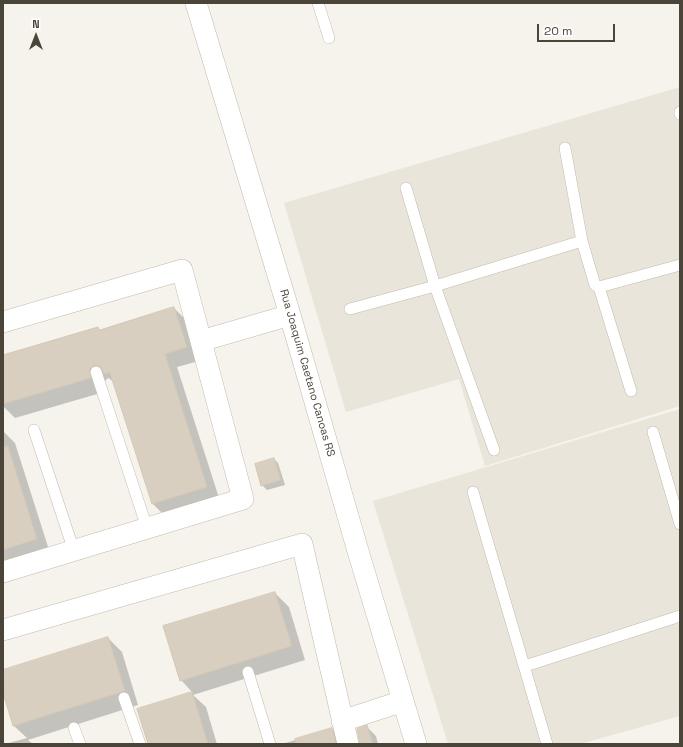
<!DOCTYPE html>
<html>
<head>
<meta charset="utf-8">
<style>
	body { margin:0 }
	#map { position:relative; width:683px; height:747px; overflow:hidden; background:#f6f3ec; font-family:"Space Grotesk",sans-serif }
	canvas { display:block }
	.frame { position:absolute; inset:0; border:4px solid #4b4439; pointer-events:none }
	.north { position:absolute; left:16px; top:16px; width:40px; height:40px; -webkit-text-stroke:3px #fff; paint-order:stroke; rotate:0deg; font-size:11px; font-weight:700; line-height:16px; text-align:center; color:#4b4439 }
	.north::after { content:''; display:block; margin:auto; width:14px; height:18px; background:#4b4439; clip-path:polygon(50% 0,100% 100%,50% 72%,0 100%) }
	.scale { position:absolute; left:537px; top:24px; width:78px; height:18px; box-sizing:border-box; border:2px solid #4b4439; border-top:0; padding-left:5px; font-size:12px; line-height:14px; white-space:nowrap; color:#4b4439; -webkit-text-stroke:3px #fff; paint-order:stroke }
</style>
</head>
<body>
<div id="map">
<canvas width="683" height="747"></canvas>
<div class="frame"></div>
<div class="north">N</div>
<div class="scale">20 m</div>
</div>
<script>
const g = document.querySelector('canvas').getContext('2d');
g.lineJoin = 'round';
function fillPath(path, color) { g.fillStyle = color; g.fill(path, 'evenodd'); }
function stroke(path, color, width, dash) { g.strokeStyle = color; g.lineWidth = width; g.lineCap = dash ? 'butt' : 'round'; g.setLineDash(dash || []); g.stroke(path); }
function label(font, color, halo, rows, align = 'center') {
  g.font = font + ' "Space Grotesk",sans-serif'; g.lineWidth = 3.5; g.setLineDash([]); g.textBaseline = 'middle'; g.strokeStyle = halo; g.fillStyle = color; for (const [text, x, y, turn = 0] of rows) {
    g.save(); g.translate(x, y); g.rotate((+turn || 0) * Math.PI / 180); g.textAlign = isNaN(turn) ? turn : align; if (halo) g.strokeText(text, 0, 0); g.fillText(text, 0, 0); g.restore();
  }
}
fillPath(new Path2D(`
	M 680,87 L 680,406 L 485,466 L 459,379 L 346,412 L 284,203 Z
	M 680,409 L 680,716 L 580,744 L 448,744 L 373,501 Z`), '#eae5da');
fillPath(new Path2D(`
	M 174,308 L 188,322 L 199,361 L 177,367 L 220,501 L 166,517 L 153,504 L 115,384 L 110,379 L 108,378 L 102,384 L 104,392 L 15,418 L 3,406 L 3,356 L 98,328 L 100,330 Z
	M 3,431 L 15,443 L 50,553 L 3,568 Z
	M 274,459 L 278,463 L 285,485 L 267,490 L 262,485 Z
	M 275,593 L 289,607 L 305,660 L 193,695 L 206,707 L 217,744 L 149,744 L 138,709 L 193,693 L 181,680 Z
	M 108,638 L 122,652 L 138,705 L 28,740 L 33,744 L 5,744 L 27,738 L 14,726 L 3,689 L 3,671 Z
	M 367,727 L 376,736 L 378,744 L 361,744 Z
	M 332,729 L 341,738 L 342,744 L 282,744 Z`), '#0003');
const building = new Path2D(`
	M 174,307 L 187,347 L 165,354 L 207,487 L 152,504 L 110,373 L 104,374 L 101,367 L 94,365 L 89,370 L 91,378 L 3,404 L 3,355 L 98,327 L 99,330 Z
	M 8,446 L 37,539 L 3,550 L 3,447 Z
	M 274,458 L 281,480 L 261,486 L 255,464 Z
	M 275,592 L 292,646 L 180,681 L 163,626 Z
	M 108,637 L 125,691 L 13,726 L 3,693 L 3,670 Z
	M 192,692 L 208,744 L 148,744 L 137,709 Z
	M 367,725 L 373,744 L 360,744 L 357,729 Z
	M 332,728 L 336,744 L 296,744 L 295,739 Z`);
fillPath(building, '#d8cfc1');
stroke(building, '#d3c7b4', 1);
const lane = new Path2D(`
	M 318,3 L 329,38
	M 680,112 L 680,114
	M 565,148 L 582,241 L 595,285 L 599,287 L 631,391
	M 406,188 L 435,286 L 494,450
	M 599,287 L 680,265
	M 350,309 L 435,286 L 582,241
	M 96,372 L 147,528
	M 34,430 L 74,551
	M 653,432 L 680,524
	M 473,492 L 547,744
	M 525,666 L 680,616
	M 248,672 L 270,744
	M 124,698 L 140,744
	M 74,728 L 80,744`);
const street = new Path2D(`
	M 196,3 L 290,315 L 358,551 L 416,744
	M 3,322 L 182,270 L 243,499 L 3,572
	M 201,341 L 290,315
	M 3,630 L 302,544 L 348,744
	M 342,721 L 403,701`);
stroke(lane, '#c2bbae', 12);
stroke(street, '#c2bbae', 22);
stroke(lane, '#fff', 11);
stroke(street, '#fff', 21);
label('11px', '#4b4439', '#fff', [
	["Rua Joaquim Caetano Canoas RS",307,373,74]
]);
</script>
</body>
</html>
